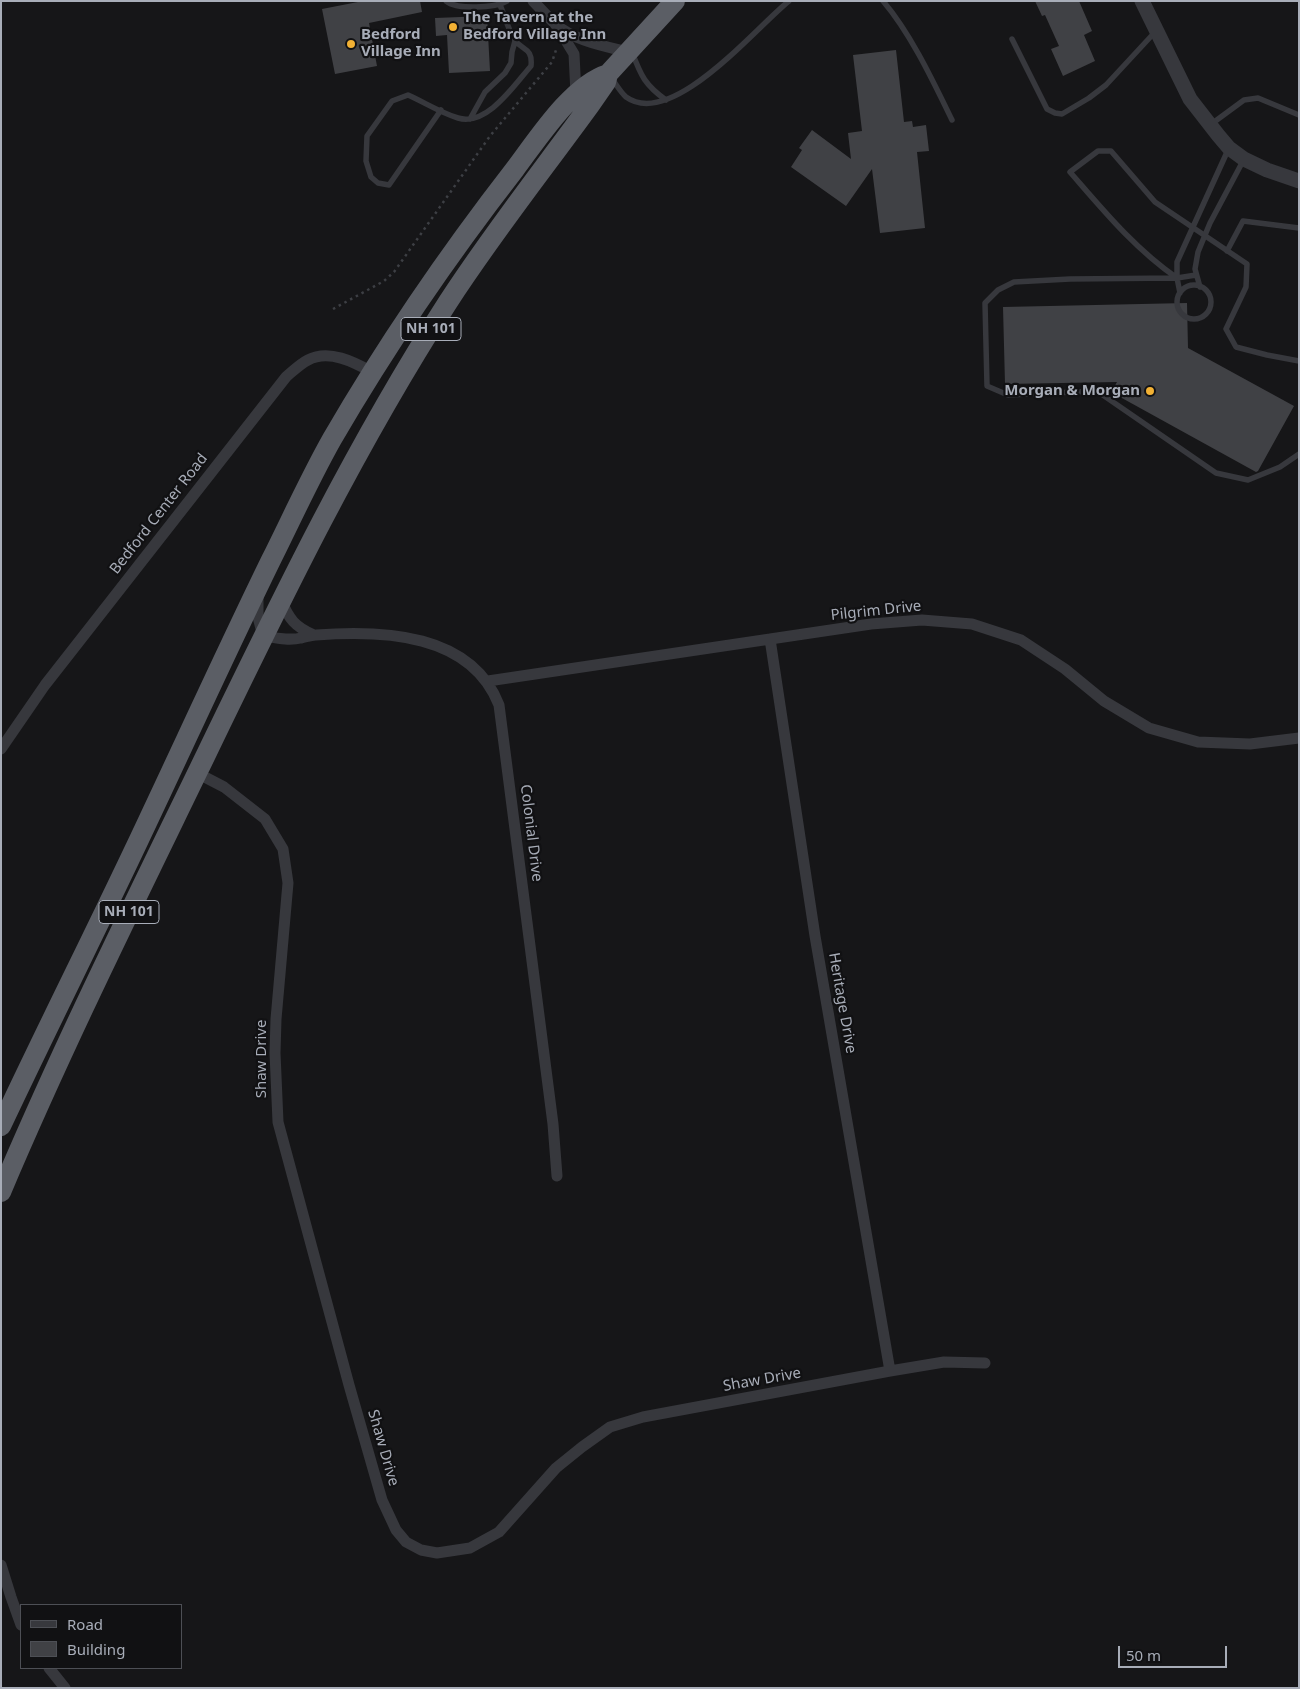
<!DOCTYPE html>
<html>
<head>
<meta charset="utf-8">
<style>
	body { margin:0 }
	#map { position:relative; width:1300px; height:1689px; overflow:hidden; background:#161618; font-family:"Noto Sans",sans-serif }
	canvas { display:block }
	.frame { position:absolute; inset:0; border:2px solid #a8adb8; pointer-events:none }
	.legend { position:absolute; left:20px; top:1604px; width:162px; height:65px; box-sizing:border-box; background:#111113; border:1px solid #4d4f55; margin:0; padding:6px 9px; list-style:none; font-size:15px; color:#a8adb8 }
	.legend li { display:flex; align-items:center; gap:10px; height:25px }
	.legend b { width:25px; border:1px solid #4d4f55 }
	.scale { position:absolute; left:1118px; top:1646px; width:109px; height:22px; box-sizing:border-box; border:2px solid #a8adb8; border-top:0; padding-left:6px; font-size:15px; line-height:18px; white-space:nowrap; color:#a8adb8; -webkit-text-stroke:4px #111113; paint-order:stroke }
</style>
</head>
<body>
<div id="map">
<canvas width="1300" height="1689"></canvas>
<div class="frame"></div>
<ul class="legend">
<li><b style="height:6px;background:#37383d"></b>Road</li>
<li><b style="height:14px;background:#404145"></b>Building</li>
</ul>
<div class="scale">50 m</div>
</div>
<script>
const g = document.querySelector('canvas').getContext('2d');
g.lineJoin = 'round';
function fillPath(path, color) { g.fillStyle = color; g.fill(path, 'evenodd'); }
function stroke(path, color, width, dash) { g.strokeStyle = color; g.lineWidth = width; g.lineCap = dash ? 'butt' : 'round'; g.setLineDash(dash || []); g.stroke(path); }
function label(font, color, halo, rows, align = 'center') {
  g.font = font + ' "Noto Sans",sans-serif'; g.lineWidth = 4.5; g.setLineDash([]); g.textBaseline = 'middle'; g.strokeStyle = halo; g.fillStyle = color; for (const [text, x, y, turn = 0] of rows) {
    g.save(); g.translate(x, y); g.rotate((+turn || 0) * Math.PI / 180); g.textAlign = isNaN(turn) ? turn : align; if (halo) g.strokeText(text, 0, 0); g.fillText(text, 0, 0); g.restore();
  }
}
fillPath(new Path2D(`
	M 363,1 L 420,1 L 422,12 L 369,23 L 377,66 L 335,74 L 322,9 Z
	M 1035,1 L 1079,1 L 1092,31 L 1084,35 L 1095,61 L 1063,76 L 1051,49 L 1059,46 L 1045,15 L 1042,16 Z
	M 487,16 L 490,71 L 449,73 L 447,35 L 436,36 L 435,18 Z
	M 896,50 L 904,122 L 912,121 L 913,127 L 926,125 L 929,151 L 917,152 L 925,228 L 880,233 L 872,169 L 846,206 L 791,167 L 802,150 L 799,148 L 812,130 L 851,159 L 848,133 L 862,131 L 853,55 Z
	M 1187,303 L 1188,348 L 1294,406 L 1258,471 L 1256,472 L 1111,392 L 1117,382 L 1005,384 L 1003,307 Z`), '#404145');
stroke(new Path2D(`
	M 333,309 L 384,281 L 394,272 L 490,136 L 552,62 L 556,50`), '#3d3f44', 2.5, [2.5, 4]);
stroke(new Path2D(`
	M 446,1 C 457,10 495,8 507,1
	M 883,1 C 911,34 933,81 952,120
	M 1012,39 L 1047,109 L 1055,113 L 1062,114 L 1089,98 L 1106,85 L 1155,32
	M 632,52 C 641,76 645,85 666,100
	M 612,79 C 616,84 621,93 626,97 C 672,130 756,27 789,1
	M 441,110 L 389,185 L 378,183 L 371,177 L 366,161 L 367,136 L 392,101 L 408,95 C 424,102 441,113 458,118 C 487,127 515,84 531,66 C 533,47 522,51 515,40 C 508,30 505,16 500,5
	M 470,119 L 485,92 L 505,73 L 511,63 L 512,52 L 515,41
	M 1210,125 L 1244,100 L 1258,98 L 1299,115
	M 1227,251 L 1243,221 L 1299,228
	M 1196,275 L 1177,278 C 1135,249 1103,210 1070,172 L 1098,151 L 1111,151 L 1155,202 L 1247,264 L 1246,287 L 1226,329 L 1236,347 L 1267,355 L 1299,361
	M 1177,278 L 1070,279 L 1014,282 L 998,290 L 985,303 L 987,386 L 1008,395 L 1097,391 L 1216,473 L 1248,480 L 1280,467 L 1299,454
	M1177 302a17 17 0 1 1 34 0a17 17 0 1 1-34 0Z
	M 1200,287 L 1195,269 L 1198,252 L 1210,223 L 1243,161
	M 1180,293 L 1177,278 L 1177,262 L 1228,150`), '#37383d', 5.5);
stroke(new Path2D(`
	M 533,1 C 541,9 548,17 555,24 C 575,41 604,46 628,52
	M 557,26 L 574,54 L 576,94
	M 258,595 L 258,617 L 263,636 C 276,638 289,641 301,638 C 306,637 311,635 316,635 C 383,630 471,633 499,705 L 553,1124 L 557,1176
	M 281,600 C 289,619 295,627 314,635
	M 770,639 L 815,936 L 890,1371
	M 488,681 L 871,624 L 922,620 L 972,624 L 1021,640 L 1065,669 L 1104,701 L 1149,728 L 1198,742 L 1250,744 L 1299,738
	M 1,749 L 45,685 L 286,377 C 293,371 300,364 308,360 C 329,349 354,362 372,372
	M 197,773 L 224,787 L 265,819 L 283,849 L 288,883 L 276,1019 L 275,1053 L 278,1122 L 349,1385 L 382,1500 L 396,1530 L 406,1542 L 421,1550 L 437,1553 L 470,1548 L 499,1532 L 556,1468 L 582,1447 L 610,1427 L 643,1417 L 890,1371 L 944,1362 L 985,1363
	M 1,1565 L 11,1597 L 21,1625
	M 49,1668 L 65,1688`), '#37383d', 11);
stroke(new Path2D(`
	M 1142,1 L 1190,99 L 1218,135 L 1229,148 L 1244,159 L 1267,170 L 1299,181`), '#37383d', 15);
stroke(new Path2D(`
	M 1,1126 C 48,1026 98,927 145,827 C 187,738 228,648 271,560 C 291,520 310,478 332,439 C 386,346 449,254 515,169 C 537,140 572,85 608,74
	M 1,1192 C 62,1048 131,909 199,769 C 276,610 352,451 448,302 C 492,234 542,171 590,105 L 606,82 L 608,74 L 675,1`), '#5b5e65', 20);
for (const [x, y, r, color] of [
	[453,27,5,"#f2b134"],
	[351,44,5,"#f2b134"],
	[1150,391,5,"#f2b134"]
]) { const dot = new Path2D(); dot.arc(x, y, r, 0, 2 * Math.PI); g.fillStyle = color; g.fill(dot); stroke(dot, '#111113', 2); }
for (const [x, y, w] of [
	[431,329,60],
	[129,912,60]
]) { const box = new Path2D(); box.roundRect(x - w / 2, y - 11.5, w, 23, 4); g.fillStyle = '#111113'; g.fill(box); stroke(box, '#a8adb8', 1); }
label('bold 14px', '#a8adb8', null, [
	["NH 101",431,329],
	["NH 101",129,912]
]);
label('bold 15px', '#a8adb8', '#111113', [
	["The Tavern at the",463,18],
	["Bedford Village Inn",463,35],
	["Bedford",361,35],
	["Village Inn",361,52],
	["Morgan & Morgan",1140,391,"right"]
], 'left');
label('15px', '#a8adb8', '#111113', [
	["Bedford Center Road",159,514,-52],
	["Pilgrim Drive",876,611,-6],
	["Colonial Drive",531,833,83],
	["Heritage Drive",842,1003,80],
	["Shaw Drive",262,1059,-90],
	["Shaw Drive",762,1380,-10],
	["Shaw Drive",383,1448,74]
]);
</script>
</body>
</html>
